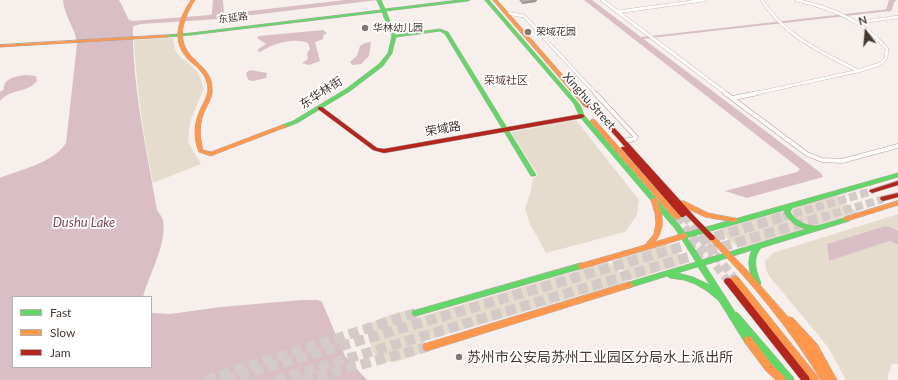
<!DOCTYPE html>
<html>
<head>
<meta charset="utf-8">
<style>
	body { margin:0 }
	#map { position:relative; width:898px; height:380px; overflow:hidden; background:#f7efec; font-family:Lato,sans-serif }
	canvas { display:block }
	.legend { position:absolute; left:12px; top:296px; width:140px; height:72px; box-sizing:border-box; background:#fff; border:1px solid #b5afad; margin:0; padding:5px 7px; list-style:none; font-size:12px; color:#463833 }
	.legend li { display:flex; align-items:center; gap:8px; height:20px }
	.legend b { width:20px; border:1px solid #b5afad }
	.north { position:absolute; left:846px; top:12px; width:40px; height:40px; -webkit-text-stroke:3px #fff; paint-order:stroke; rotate:344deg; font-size:11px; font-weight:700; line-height:16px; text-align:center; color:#463833 }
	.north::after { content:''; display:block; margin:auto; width:14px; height:18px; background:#463833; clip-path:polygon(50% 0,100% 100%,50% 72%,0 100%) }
</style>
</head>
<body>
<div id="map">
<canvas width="898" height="380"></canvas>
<ul class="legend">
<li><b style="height:5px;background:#63d668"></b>Fast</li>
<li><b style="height:5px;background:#ff974d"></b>Slow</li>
<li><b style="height:5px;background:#b3261e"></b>Jam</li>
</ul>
<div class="north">N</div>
</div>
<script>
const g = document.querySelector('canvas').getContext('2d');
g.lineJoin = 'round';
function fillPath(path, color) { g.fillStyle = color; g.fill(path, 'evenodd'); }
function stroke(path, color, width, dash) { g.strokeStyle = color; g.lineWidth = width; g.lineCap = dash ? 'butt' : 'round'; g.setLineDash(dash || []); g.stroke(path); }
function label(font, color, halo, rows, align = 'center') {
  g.font = font + ' Lato,"Noto Sans SC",sans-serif'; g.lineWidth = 3.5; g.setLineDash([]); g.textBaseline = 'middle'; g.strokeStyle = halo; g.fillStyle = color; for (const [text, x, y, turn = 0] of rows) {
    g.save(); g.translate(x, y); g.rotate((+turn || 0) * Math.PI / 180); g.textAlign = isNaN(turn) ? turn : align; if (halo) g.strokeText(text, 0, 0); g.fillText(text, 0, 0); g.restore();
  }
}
fillPath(new Path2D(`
	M 173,38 C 174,61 188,58 198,73 C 201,78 202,84 204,88 L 190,122 L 188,142 L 201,164 L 153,183 C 144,136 136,89 134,40 Z
	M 576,120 L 639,200 L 637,215 L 625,232 L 546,253 L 530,224 L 525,208 L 530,195 L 533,179 L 538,175 L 511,132 Z
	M 836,195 L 858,213 L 813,226 L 795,219 L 791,212 L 793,208 Z
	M 783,211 L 804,230 L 741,247 C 734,245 723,237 722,229 L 725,227 Z
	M 898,214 L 898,231 L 893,228 L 885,226 L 827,244 L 829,261 L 890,241 L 898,245 L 898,364 L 892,364 L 888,374 L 888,380 L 846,380 L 828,347 L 769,276 L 766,270 L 765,261 L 773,253 Z
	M 667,244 C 674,247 683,256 684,264 L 630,280 L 616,262 L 617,258 Z
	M 607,262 C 614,264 623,275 623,283 L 424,341 L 426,352 C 416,355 397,363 388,362 C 380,361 374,356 372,349 C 370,344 368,336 368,331 C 368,317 403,312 413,309 L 416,318 Z`), '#e6dcce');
fillPath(new Path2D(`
	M 63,0 L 119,0 L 129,20 L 133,21 L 210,15 L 212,14 L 213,0 L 223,0 L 224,14 L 345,0 L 378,0 L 219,19 L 141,24 L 133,26 C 132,87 147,151 157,210 C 159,213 163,218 163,221 C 167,244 149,275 143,297 L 13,297 L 13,367 L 151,367 L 151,313 L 170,314 L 221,307 L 302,300 L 318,300 L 322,302 L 345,356 L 367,380 L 0,380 L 0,178 C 21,169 52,164 66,143 L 77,44 C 76,29 64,16 63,0 Z
	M 584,0 L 592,0 L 821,173 L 823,177 L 747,198 L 725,191 L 797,172 L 800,169 Z
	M 323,30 L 327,33 L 323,36 L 323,39 L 315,42 L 320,61 L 309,65 L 302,63 L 308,59 L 307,53 L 310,49 L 308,43 C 293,37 272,44 260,52 L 257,50 L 266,44 L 257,38 L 259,36 Z
	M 371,42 L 369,56 L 361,64 L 352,65 L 350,62 L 357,56 L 360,46 L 365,43 Z
	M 250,70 L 267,73 L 266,78 L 253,81 L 248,80 L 246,73 Z
	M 26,75 L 36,76 L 37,81 C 28,93 9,89 0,101 L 0,92 L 4,89 C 3,78 17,76 26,75 Z
	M 885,226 L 893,228 L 898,231 L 898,245 L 890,241 L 829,261 L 827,244 Z`), '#d9bec6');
fillPath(new Path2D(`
	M 889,9 L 890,9 L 890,11 L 642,39 L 640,38 L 642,37 Z`), '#d9bec6');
fillPath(new Path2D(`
	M 889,0 L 897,0 L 894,2 L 892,10 L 889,12 L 886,10 Z`), '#d9bec6');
stroke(new Path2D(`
	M 683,215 L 685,217`), '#d4cac7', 6, [6, 3]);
stroke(new Path2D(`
	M 684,216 L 735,279
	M 677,217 L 728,281`), '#d4cac7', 8, [8, 4.5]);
stroke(new Path2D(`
	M 783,217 L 872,191
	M 822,217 L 883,199`), '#d4cac7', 8, [8, 3.5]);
stroke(new Path2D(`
	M 206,380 L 416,313
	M 225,380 L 786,216
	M 276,380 L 826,216
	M 303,380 L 427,347`), '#d4cac7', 10, [10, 5]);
const streetFar1 = new Path2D(`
	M 602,0 L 727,94
	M 762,0 C 784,36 822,52 858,71
	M 617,12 L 704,0
	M 506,13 L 524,16 L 596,94
	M 860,22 L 898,17
	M 753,94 L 858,71 L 880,64 L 886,58 L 887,49 C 862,20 832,8 796,0`);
const street = new Path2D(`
	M 595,93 L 636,137 L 634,139 L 624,141
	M 725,93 L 807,154 L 822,160 L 842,161 L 898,146
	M 733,98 L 758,93`);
const fast = new Path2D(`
	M 377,0 L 381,0 L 385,9 L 459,0 L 470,0 L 468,1 L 386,11 L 395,35 L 440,29 L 448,32 L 536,175 L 535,176 L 531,176 L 445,34 L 440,31 L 396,37 L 392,53 L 383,66 L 350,91 L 297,123 L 284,128 L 282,127 L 281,126 L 282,125 L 293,121 L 346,89 L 379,64 L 388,53 L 392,36 L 382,12 L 191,35 L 167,37 L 165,36 L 167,35 L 191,33 L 381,10 Z
	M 485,0 L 489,0 L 580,105 L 584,115 L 680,226 L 685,233 L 898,173 L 898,177 L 792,208 L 790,212 C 795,220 804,225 814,226 C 819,226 840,219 847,217 L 849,217 L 850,219 L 849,221 L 761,248 C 752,258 756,271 761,283 L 760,285 L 757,286 L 754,285 C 750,274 746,261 752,250 L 705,265 L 735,312 L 738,313 L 793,377 L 794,380 L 785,380 L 752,341 L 751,343 L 748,344 L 745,343 L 719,301 L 707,291 L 695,284 L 684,280 L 670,278 L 667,276 L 629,288 L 626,287 L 625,285 L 626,283 L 696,262 L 676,230 L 580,117 L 574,104 ZM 785,210 L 784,212 C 789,221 796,226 806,229 L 702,260 L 687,238 ZM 698,267 L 710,285 L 693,277 L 678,273 Z
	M 581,263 L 583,264 L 584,266 L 583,268 L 416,316 L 413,315 L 412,313 L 413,311 L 416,310 Z`);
const slow = new Path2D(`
	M 191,0 L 195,0 C 183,19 175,40 193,58 C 202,67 212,74 212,88 C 213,96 209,102 206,108 C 199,122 199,135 203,150 L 211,152 L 282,125 L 286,125 L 287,126 L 286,127 L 213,155 L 211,156 L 199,152 C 193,138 194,122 201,108 C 204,102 208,95 208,88 C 207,75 199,69 190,61 C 170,42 178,20 191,0 Z
	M 493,0 L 497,0 L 589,105 L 589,107 L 585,107 Z
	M 167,35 L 169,36 L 168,37 L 0,47 L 0,45 Z
	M 593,119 L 595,120 L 679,215 L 680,217 L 679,219 L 675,219 L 591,122 L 590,121 L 591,120 Z
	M 652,198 L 654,198 C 658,200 659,204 660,208 C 664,221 663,231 655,242 L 684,233 L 686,234 L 687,236 L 686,238 L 581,269 L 579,268 L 578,266 L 579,264 L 645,245 L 654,234 L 656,224 L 655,213 L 651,200 Z
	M 680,201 L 684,201 L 708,213 L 734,218 L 736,218 L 737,220 L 736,222 L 734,222 L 705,217 L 680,205 L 679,203 Z
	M 898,201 L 898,205 L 847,221 L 845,221 L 844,219 L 845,217 Z
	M 712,235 L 714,236 L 746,269 L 788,317 L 790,317 L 793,318 L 817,344 L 837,380 L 821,380 C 790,329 752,283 710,240 L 709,238 L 710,236 Z
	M 735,276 L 738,277 L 818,377 L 819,380 L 810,380 L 732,281 L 731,279 L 732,277 Z
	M 629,282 L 632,283 L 633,285 L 632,287 L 629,288 L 427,351 L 424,350 L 423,347 L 424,344 L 427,343 Z
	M 748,336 L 751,337 L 772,365 L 785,377 L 786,380 L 776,380 L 766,371 L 745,343 L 744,340 L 745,337 Z`);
const jam = new Path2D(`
	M 583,102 L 587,102 L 601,113 L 696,218 L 714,236 L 715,238 L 714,240 L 710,240 L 686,215 L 683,217 L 681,217 L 621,148 L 622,147 L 625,147 L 597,115 L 583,104 Z
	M 318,107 L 322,107 L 377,148 L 384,149 L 582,114 L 585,116 L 582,118 L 384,153 L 373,150 L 318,109 Z
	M 898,181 L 898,185 L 872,193 L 869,191 L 870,190 Z
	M 898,193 L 898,197 L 883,201 L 880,199 L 881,197 Z
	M 728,278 L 731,279 L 809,377 L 810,380 L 801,380 L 725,283 L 724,281 L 725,279 Z`);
stroke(streetFar1, '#ada4a1', 3.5);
stroke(street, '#ada4a1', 5);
stroke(fast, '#ada4a1', 1);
stroke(slow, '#ada4a1', 1);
stroke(jam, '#ada4a1', 1);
stroke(streetFar1, '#fefdfc', 3);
stroke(street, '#fefdfc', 4);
fillPath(fast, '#63d668');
fillPath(slow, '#ff974d');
fillPath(jam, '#b3261e');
fillPath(new Path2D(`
	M 519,0 L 536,0 L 536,2 L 522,4 Z`), '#c1b6b5');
fillPath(new Path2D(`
	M 537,0 L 536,2 L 522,4 L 523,2 Z`), '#9d9494');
const building = new Path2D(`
	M 521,0 L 537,0 L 523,2 Z`);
fillPath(building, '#e0d4d3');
stroke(building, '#9d9494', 1);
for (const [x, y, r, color] of [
	[365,28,4,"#847874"],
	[528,32,4,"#847874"],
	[459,357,4,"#847874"]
]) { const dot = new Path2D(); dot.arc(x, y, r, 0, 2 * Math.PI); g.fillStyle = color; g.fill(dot); stroke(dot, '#fff', 1.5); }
label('10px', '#463833', '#fff', [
	["东延路",233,18,-7]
]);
label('10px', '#463833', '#fff', [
	["华林幼儿园",373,28],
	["荣域花园",536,32]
], 'left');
label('11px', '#5a3d33', '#fff', [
	["荣域社区",506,80]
]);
label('12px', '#463833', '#fff', [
	["东华林街",321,93,-33],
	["Xinghu Street",589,101,48],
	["荣域路",443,129,-10]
]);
label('italic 13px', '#78465b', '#fff', [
	["Dushu Lake",84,223]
]);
label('14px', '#463833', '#fff', [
	["苏州市公安局苏州工业园区分局水上派出所",467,357]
], 'left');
</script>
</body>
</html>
